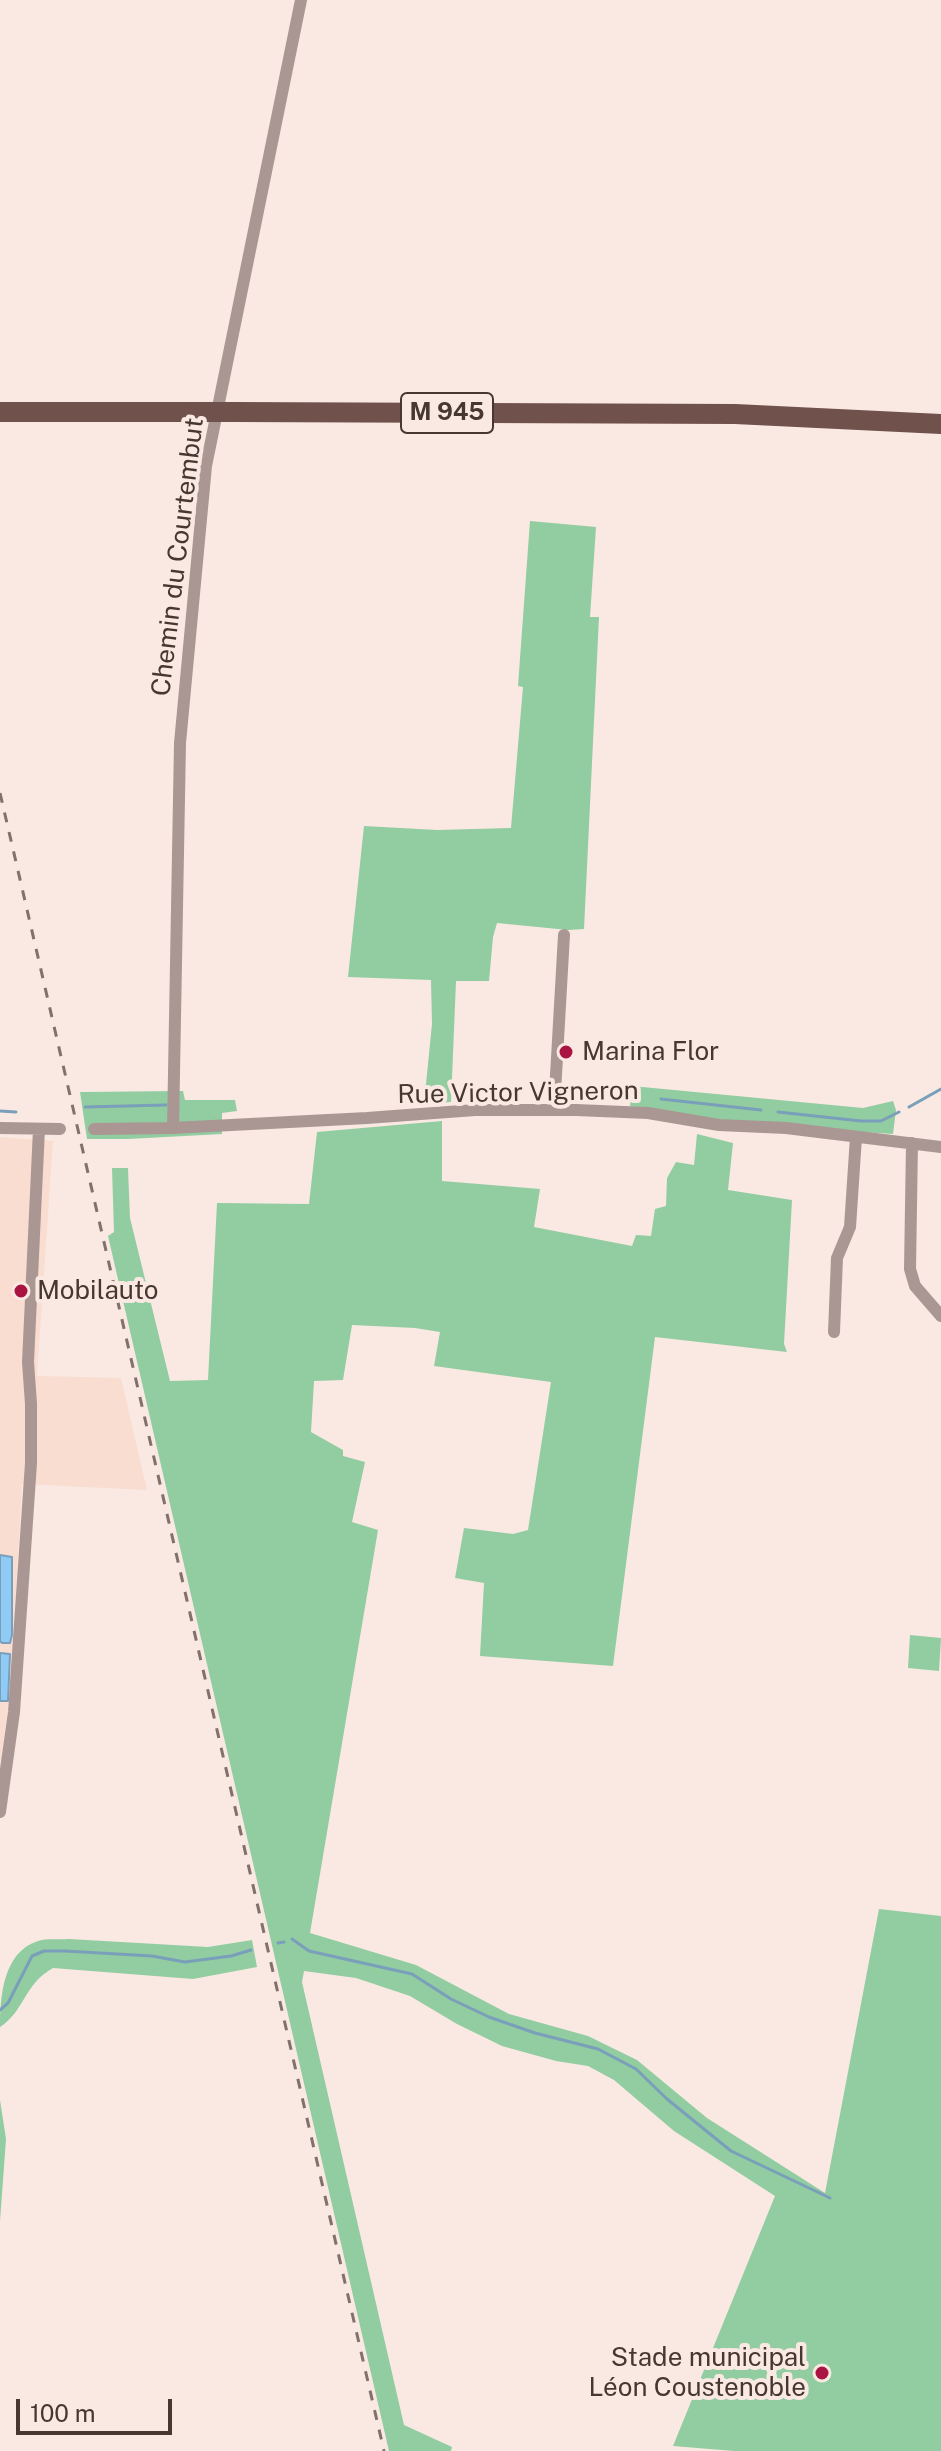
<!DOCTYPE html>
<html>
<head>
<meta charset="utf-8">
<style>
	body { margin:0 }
	#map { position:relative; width:941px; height:2451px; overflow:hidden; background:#f9e9e2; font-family:"Public Sans",sans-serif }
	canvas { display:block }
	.scale { position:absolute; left:16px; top:2399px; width:156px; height:36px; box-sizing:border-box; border:4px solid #463730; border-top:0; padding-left:10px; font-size:24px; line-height:28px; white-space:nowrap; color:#463730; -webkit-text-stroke:6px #f9e9e2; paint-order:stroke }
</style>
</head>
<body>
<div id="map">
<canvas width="941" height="2451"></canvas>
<div class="scale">100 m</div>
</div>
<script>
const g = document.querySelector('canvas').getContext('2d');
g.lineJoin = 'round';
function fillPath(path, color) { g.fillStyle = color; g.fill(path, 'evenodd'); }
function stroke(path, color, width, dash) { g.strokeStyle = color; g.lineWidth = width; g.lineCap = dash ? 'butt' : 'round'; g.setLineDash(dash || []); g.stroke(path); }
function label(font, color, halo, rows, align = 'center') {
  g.font = font + ' "Public Sans",sans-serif'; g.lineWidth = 8; g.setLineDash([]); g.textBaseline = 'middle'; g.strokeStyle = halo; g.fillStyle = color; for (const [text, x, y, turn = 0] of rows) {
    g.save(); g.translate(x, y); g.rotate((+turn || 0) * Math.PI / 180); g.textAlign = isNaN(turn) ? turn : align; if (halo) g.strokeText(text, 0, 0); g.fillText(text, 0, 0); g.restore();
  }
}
fillPath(new Path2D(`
	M 0,1137 L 53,1141 L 37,1376 L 121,1378 L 147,1490 L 22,1484 L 13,1647 L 7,1716 L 0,1763 Z`), '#f9ddd0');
fillPath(new Path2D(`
	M 530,521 L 596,527 L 590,617 L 599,617 L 584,929 L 568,930 L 497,923 L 493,937 L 489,981 L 456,981 L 451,1102 L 424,1104 L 432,1024 L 431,980 L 348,977 L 364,826 L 437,830 L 511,828 L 523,687 L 518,686 Z
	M 632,1086 L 863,1108 L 893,1101 L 896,1110 L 893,1134 L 738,1124 L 630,1106 Z
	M 183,1091 L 185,1100 L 235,1100 L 237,1111 L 222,1113 L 222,1134 L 128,1139 L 87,1139 L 80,1092 Z
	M 442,1121 L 442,1181 L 540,1189 L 534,1227 L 632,1246 L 636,1235 L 651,1236 L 655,1209 L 666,1206 L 667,1178 L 676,1162 L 694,1165 L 697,1134 L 733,1143 L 728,1190 L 792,1200 L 784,1344 L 787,1352 L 655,1337 L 613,1666 L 480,1656 L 484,1583 L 455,1578 L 464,1528 L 513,1534 L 528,1530 L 551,1382 L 434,1366 L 440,1332 L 415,1328 L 352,1325 L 343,1380 L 314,1381 L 311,1432 L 343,1450 L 343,1456 L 365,1462 L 352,1522 L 378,1530 L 310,1933 L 416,1965 L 509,2014 L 588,2036 L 637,2060 L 707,2118 L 825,2193 L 879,1909 L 941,1916 L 941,2451 L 734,2451 L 673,2446 L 775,2196 L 674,2131 L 614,2080 L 588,2066 L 556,2061 L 502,2046 L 457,2024 L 410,1996 L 356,1978 L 304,1971 L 302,1982 L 404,2425 L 452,2447 L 451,2451 L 389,2451 L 108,1236 L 114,1232 L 112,1168 L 128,1168 L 130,1218 L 170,1381 L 208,1380 L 217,1203 L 309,1204 L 317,1132 Z
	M 910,1635 L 941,1638 L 939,1671 L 908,1668 Z
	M 69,1939 L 208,1947 L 252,1940 L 257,1967 L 193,1979 L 53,1968 C 24,1984 24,2012 0,2027 C 0,1997 3,1952 38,1941 C 47,1938 60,1940 69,1939 Z
	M 0,2100 L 6,2139 L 0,2221 Z`), '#92cca1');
const water = new Path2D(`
	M 0,1555 L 12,1557 L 12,1635 L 10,1643 L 2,1643 L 0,1641 Z
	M 0,1653 L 10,1654 L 8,1701 L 0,1701 Z`);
fillPath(water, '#90cbf6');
stroke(water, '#7a9fbb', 2);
stroke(new Path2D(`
	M 661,1099 L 761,1110
	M 85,1107 L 166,1105
	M 909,1107 L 941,1089
	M 0,1111 L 16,1112
	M 778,1112 L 861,1121 L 881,1121 L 899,1112
	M 292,1939 L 309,1951 L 412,1974 L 451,1999 L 489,2017 L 535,2033 L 598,2049 L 636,2069 L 667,2099 L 731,2151 L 830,2198
	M 278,1943 L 284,1942
	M 0,2010 L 8,2003 L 32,1956 L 44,1951 L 65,1951 L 152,1956 L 185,1962 L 231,1956 L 251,1950`), '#7a9fbb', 3);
stroke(new Path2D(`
	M 554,1110 L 564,935
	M 0,1128 L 60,1129
	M 173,1128 L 180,743 L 206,466 L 301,0
	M 94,1129 L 173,1128 L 367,1118 L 475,1110 L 576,1110 L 648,1113 L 719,1125 L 786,1128 L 941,1147
	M 912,1143 L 910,1269 L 915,1286 L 941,1316
	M 834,1332 L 837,1258 L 850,1227 L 856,1137
	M 0,1812 L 14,1712 L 31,1463 L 31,1404 L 28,1362 L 39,1129`), '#aa9794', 12);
stroke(new Path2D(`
	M 0,412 L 193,412
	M 233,412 L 735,414 L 941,424`), '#70514c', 20);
stroke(new Path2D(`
	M 0,793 L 384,2451`), '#81716a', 3, [10, 10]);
stroke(new Path2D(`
	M 193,412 L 233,412`), '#70514c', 20);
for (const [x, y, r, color] of [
	[566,1052,8,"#a91443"],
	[21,1291,8,"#a91443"],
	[822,2373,8,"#a91443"]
]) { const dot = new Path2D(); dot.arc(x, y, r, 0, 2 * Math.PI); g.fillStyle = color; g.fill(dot); stroke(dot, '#f9e9e2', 3); }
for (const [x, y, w] of [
	[447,413,92]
]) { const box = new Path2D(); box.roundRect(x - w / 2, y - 20, w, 40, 6); g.fillStyle = '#f9e9e2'; g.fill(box); stroke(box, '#463730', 2); }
label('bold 24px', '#463730', null, [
	["M 945",447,413]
]);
label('26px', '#463730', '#f9e9e2', [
	["Chemin du Courtembut",178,557,-83],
	["Rue Victor Vigneron",518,1093,-1]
]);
label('26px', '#463730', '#f9e9e2', [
	["Marina Flor",582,1052],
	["Mobilauto",37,1291],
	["Stade municipal",806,2358,"right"],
	["Léon Coustenoble",806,2388,"right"]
], 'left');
</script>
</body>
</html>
